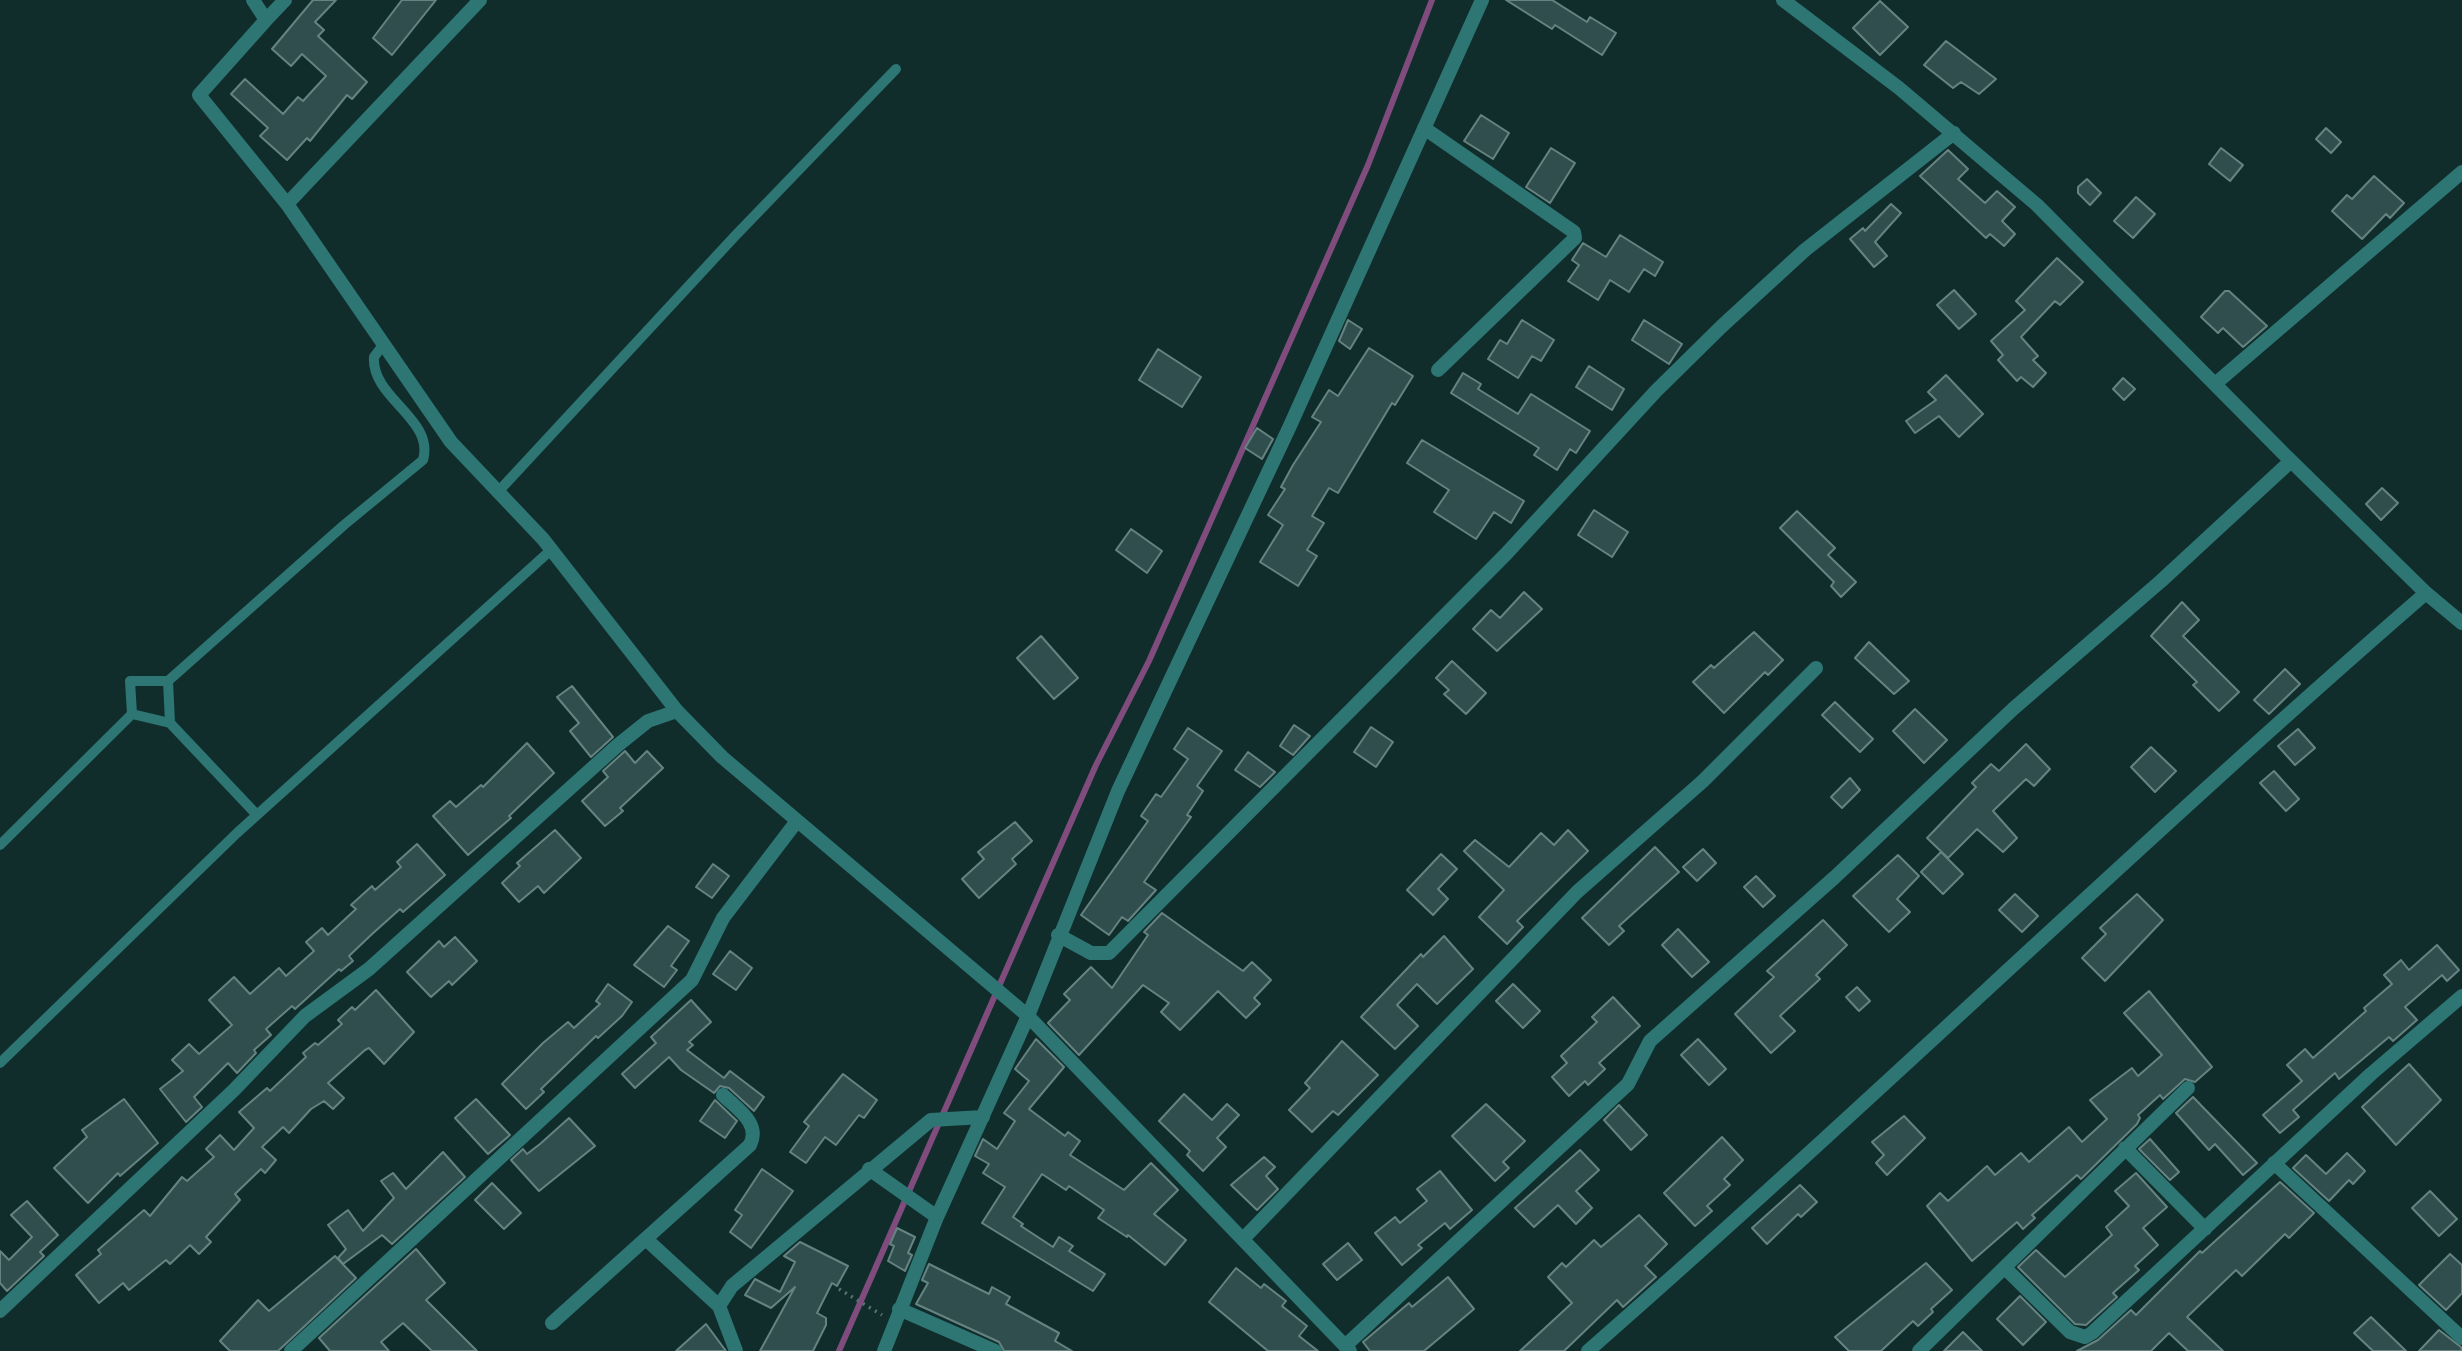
<!DOCTYPE html>
<html>
<head>
<meta charset="utf-8">
<style>
	body { margin:0 }
	canvas { display:block; background:#102d2c }
</style>
</head>
<body>
<canvas width="2462" height="1351"></canvas>
<script>
const g = document.querySelector('canvas').getContext('2d');
g.lineJoin = 'round';
function stroke(path, color, width, dash) { g.strokeStyle = color; g.lineWidth = width; g.lineCap = dash ? 'butt' : 'round'; g.setLineDash(dash || []); g.stroke(path); }
function fillPath(path, color) { g.fillStyle = color; g.fill(path, 'evenodd'); }
stroke(new Path2D(`
	M 839,1351 L 1096,765 L 1149,661 L 1368,165 L 1432,0`), '#804c7e', 6);
const building = new Path2D(`
	M 313,0 L 336,0 L 315,22 L 324,30 L 318,36 L 367,82 L 352,99 L 347,95 L 310,141 L 307,138 L 287,160 L 260,136 L 268,128 L 231,94 L 245,79 L 283,114 L 298,97 L 303,101 L 326,76 L 302,54 L 291,66 L 272,49 Z
	M 402,0 L 436,0 L 392,55 L 373,38 Z
	M 1506,0 L 1552,0 L 1587,22 L 1590,17 L 1616,33 L 1602,55 L 1555,25 L 1552,29 Z
	M 1880,1 L 1908,27 L 1880,55 L 1853,28 Z
	M 1946,41 L 1996,79 L 1979,94 L 1961,82 L 1953,88 L 1924,65 Z
	M 1481,115 L 1509,133 L 1493,159 L 1464,141 Z
	M 2326,128 L 2341,142 L 2331,153 L 2316,139 Z
	M 1551,148 L 1575,163 L 1550,203 L 1526,187 Z
	M 2221,148 L 2243,165 L 2230,181 L 2209,164 Z
	M 1948,150 L 1968,169 L 1958,179 L 1985,203 L 1997,191 L 2015,207 L 2002,221 L 2015,234 L 2004,246 L 1990,234 L 1986,238 L 1920,176 Z
	M 2374,176 L 2404,203 L 2390,218 L 2386,214 L 2362,239 L 2332,211 L 2347,195 L 2352,199 Z
	M 2087,179 L 2101,193 L 2090,205 L 2078,193 L 2078,187 Z
	M 2136,197 L 2155,214 L 2133,238 L 2114,221 Z
	M 1891,204 L 1901,213 L 1875,242 L 1887,256 L 1874,267 L 1850,239 L 1863,228 L 1865,231 Z
	M 1620,235 L 1663,262 L 1655,276 L 1644,269 L 1629,292 L 1610,280 L 1598,300 L 1568,281 L 1579,265 L 1572,260 L 1583,243 L 1606,257 Z
	M 2057,258 L 2083,282 L 2060,305 L 2055,301 L 2021,337 L 2038,356 L 2033,360 L 2046,373 L 2033,387 L 2021,377 L 2017,381 L 1998,360 L 2003,355 L 1991,341 L 2025,310 L 2016,301 Z
	M 1954,290 L 1976,314 L 1959,329 L 1937,305 Z
	M 2225,291 L 2229,291 L 2267,326 L 2243,347 L 2223,328 L 2218,333 L 2201,317 Z
	M 1348,320 L 1362,329 L 1350,349 L 1339,341 Z
	M 1522,320 L 1554,340 L 1541,361 L 1532,356 L 1518,378 L 1488,359 L 1500,340 L 1507,344 Z
	M 1644,320 L 1682,344 L 1669,364 L 1632,340 Z
	M 1369,348 L 1413,376 L 1395,405 L 1392,403 L 1338,493 L 1329,488 L 1312,516 L 1324,523 L 1307,550 L 1317,556 L 1298,586 L 1260,562 L 1283,525 L 1268,515 L 1285,489 L 1281,487 L 1293,465 L 1321,422 L 1312,417 L 1329,390 L 1338,396 Z
	M 1158,349 L 1201,377 L 1182,407 L 1139,380 Z
	M 1589,366 L 1624,389 L 1612,410 L 1576,387 Z
	M 1463,373 L 1481,384 L 1478,389 L 1518,414 L 1531,394 L 1590,431 L 1576,453 L 1570,449 L 1557,470 L 1534,455 L 1539,448 L 1451,393 Z
	M 1946,375 L 1983,414 L 1959,437 L 1939,416 L 1915,433 L 1906,421 L 1936,400 L 1928,392 Z
	M 2123,378 L 2135,389 L 2124,400 L 2113,389 Z
	M 1257,428 L 1273,439 L 1262,459 L 1245,448 Z
	M 1422,440 L 1524,501 L 1511,523 L 1494,512 L 1476,539 L 1434,512 L 1449,490 L 1407,463 Z
	M 2382,488 L 2398,503 L 2381,520 L 2366,504 Z
	M 1594,510 L 1628,532 L 1612,557 L 1578,535 Z
	M 1797,511 L 1835,548 L 1828,555 L 1856,582 L 1841,597 L 1831,586 L 1834,582 L 1780,528 Z
	M 1131,529 L 1162,551 L 1147,573 L 1116,550 Z
	M 1524,592 L 1542,609 L 1497,651 L 1473,629 L 1491,610 L 1500,618 Z
	M 2182,602 L 2199,620 L 2183,636 L 2239,692 L 2219,711 L 2193,685 L 2197,682 L 2151,636 Z
	M 1754,632 L 1783,660 L 1768,675 L 1765,672 L 1724,713 L 1693,682 L 1711,665 L 1714,668 Z
	M 1041,636 L 1078,678 L 1054,699 L 1017,658 Z
	M 1869,642 L 1909,681 L 1894,694 L 1855,658 Z
	M 1452,661 L 1486,693 L 1466,714 L 1444,694 L 1449,690 L 1436,678 Z
	M 2285,669 L 2300,684 L 2269,714 L 2254,700 Z
	M 572,686 L 613,737 L 591,757 L 570,731 L 579,723 L 557,697 Z
	M 1835,702 L 1873,739 L 1860,752 L 1822,715 Z
	M 1915,709 L 1947,740 L 1924,763 L 1893,731 Z
	M 1294,725 L 1310,736 L 1293,755 L 1280,746 Z
	M 1371,727 L 1393,742 L 1376,767 L 1354,752 Z
	M 1188,728 L 1222,751 L 1197,786 L 1203,791 L 1187,815 L 1191,817 L 1144,882 L 1156,890 L 1128,921 L 1122,917 L 1109,935 L 1081,915 L 1148,821 L 1141,816 L 1156,794 L 1161,797 L 1188,759 L 1174,749 Z
	M 2298,729 L 2315,748 L 2295,765 L 2278,746 Z
	M 527,743 L 554,773 L 509,816 L 511,818 L 468,855 L 433,816 L 450,801 L 456,807 L 481,785 L 483,787 Z
	M 2026,744 L 2050,769 L 2034,786 L 2026,779 L 1993,811 L 2017,838 L 2003,852 L 1977,829 L 1948,858 L 1927,838 L 1976,787 L 1972,783 L 1991,764 L 1999,771 Z
	M 2151,747 L 2176,771 L 2155,792 L 2131,767 Z
	M 625,751 L 635,763 L 647,751 L 663,768 L 620,808 L 623,811 L 605,826 L 582,801 L 608,777 L 603,771 Z
	M 1248,752 L 1275,772 L 1260,787 L 1235,770 Z
	M 2274,771 L 2299,799 L 2286,811 L 2260,783 Z
	M 1850,778 L 1860,790 L 1842,808 L 1831,797 Z
	M 1015,822 L 1032,841 L 1012,859 L 1016,864 L 979,898 L 962,879 L 984,859 L 978,852 Z
	M 555,830 L 581,858 L 544,893 L 538,886 L 519,902 L 502,883 L 520,866 L 517,863 Z
	M 1568,830 L 1588,851 L 1517,921 L 1523,927 L 1507,944 L 1479,917 L 1504,890 L 1464,851 L 1475,840 L 1509,867 L 1541,833 L 1554,845 Z
	M 417,844 L 445,875 L 403,912 L 400,909 L 371,935 L 349,956 L 353,961 L 341,971 L 339,969 L 295,1009 L 292,1006 L 266,1029 L 271,1035 L 254,1050 L 256,1053 L 237,1073 L 228,1063 L 194,1097 L 202,1107 L 186,1122 L 160,1089 L 183,1071 L 172,1060 L 189,1044 L 199,1054 L 232,1025 L 209,1000 L 234,977 L 250,994 L 279,968 L 286,976 L 314,951 L 306,942 L 322,928 L 328,935 L 356,909 L 351,905 L 372,886 L 375,890 L 401,867 L 397,862 Z
	M 1655,847 L 1679,872 L 1619,926 L 1624,931 L 1609,945 L 1582,918 Z
	M 1703,849 L 1716,863 L 1697,881 L 1683,867 Z
	M 1941,852 L 1963,874 L 1943,894 L 1921,872 Z
	M 1441,854 L 1457,869 L 1438,889 L 1448,899 L 1433,915 L 1407,890 Z
	M 1898,855 L 1919,876 L 1897,899 L 1910,912 L 1889,932 L 1853,896 Z
	M 713,864 L 729,876 L 712,898 L 696,887 Z
	M 1756,876 L 1775,896 L 1763,907 L 1744,887 Z
	M 2015,894 L 2038,916 L 2022,932 L 1999,910 Z
	M 2137,894 L 2163,920 L 2105,981 L 2082,958 L 2106,934 L 2100,928 Z
	M 1162,913 L 1243,971 L 1252,962 L 1271,980 L 1254,998 L 1260,1004 L 1246,1018 L 1218,991 L 1180,1030 L 1161,1012 L 1169,1003 L 1143,985 L 1079,1055 L 1048,1023 L 1070,1000 L 1064,994 L 1091,967 L 1112,988 L 1148,935 L 1144,932 Z
	M 1823,920 L 1847,945 L 1816,975 L 1820,979 L 1780,1016 L 1795,1031 L 1771,1053 L 1735,1014 L 1774,977 L 1767,971 Z
	M 668,926 L 689,941 L 671,966 L 677,970 L 664,987 L 634,965 Z
	M 1678,929 L 1709,962 L 1692,977 L 1662,945 Z
	M 1444,936 L 1473,969 L 1437,1004 L 1417,984 L 1397,1005 L 1418,1026 L 1395,1049 L 1361,1017 L 1421,954 L 1423,957 Z
	M 455,937 L 477,961 L 452,985 L 449,981 L 431,997 L 407,972 L 439,941 L 444,947 Z
	M 2437,945 L 2459,970 L 2447,981 L 2442,975 L 2405,1007 L 2417,1020 L 2393,1041 L 2389,1037 L 2339,1079 L 2335,1073 L 2293,1110 L 2299,1117 L 2280,1133 L 2263,1115 L 2302,1081 L 2287,1065 L 2305,1049 L 2313,1058 L 2366,1011 L 2364,1008 L 2392,984 L 2384,975 L 2401,960 L 2409,970 Z
	M 730,951 L 752,968 L 736,990 L 713,974 Z
	M 608,984 L 632,1002 L 622,1016 L 598,1038 L 596,1036 L 541,1089 L 544,1092 L 526,1109 L 502,1084 L 543,1043 L 568,1022 L 574,1028 L 600,1004 L 596,1001 Z
	M 1513,984 L 1540,1011 L 1523,1028 L 1496,1001 Z
	M 1857,987 L 1870,1001 L 1859,1011 L 1846,997 Z
	M 376,990 L 414,1032 L 384,1064 L 369,1048 L 365,1050 L 328,1083 L 344,1098 L 333,1109 L 324,1101 L 311,1109 L 289,1133 L 283,1127 L 262,1147 L 276,1160 L 265,1173 L 261,1169 L 235,1194 L 240,1200 L 206,1237 L 211,1242 L 199,1254 L 190,1245 L 170,1264 L 166,1260 L 129,1290 L 123,1283 L 99,1303 L 76,1275 L 101,1254 L 98,1250 L 144,1210 L 150,1216 L 182,1177 L 187,1181 L 214,1157 L 206,1149 L 220,1135 L 234,1150 L 254,1128 L 239,1112 L 267,1088 L 270,1091 L 306,1057 L 303,1053 L 315,1043 L 318,1045 L 342,1024 L 338,1020 L 352,1007 L 355,1010 Z
	M 2149,991 L 2212,1067 L 2195,1082 L 2185,1079 L 2163,1099 L 2160,1095 L 2138,1115 L 2140,1118 L 2137,1124 L 2081,1179 L 2077,1175 L 2032,1215 L 2035,1218 L 2023,1229 L 2017,1222 L 1972,1261 L 1927,1206 L 1940,1193 L 1948,1201 L 1987,1166 L 1995,1175 L 2021,1153 L 2029,1162 L 2069,1127 L 2082,1142 L 2107,1119 L 2090,1100 L 2132,1068 L 2138,1076 L 2162,1055 L 2124,1013 Z
	M 1613,997 L 1640,1026 L 1599,1063 L 1605,1069 L 1588,1085 L 1585,1081 L 1569,1096 L 1552,1077 L 1567,1063 L 1561,1056 L 1597,1022 L 1592,1017 Z
	M 691,1000 L 711,1022 L 689,1042 L 693,1045 L 687,1050 L 724,1078 L 730,1071 L 764,1097 L 754,1111 L 729,1088 L 720,1086 L 714,1093 L 681,1070 L 669,1057 L 635,1088 L 622,1074 L 656,1043 L 651,1037 Z
	M 1036,1039 L 1064,1067 L 1029,1109 L 1065,1136 L 1068,1132 L 1080,1141 L 1070,1155 L 1124,1190 L 1151,1163 L 1178,1190 L 1154,1214 L 1186,1240 L 1165,1265 L 1128,1235 L 1127,1237 L 1098,1218 L 1104,1210 L 1069,1186 L 1066,1190 L 1042,1174 L 1013,1217 L 1023,1224 L 1021,1226 L 1053,1247 L 1059,1237 L 1073,1246 L 1069,1251 L 1105,1274 L 1093,1291 L 982,1223 L 1005,1187 L 983,1173 L 989,1164 L 975,1156 L 983,1139 L 997,1149 L 1015,1121 L 1004,1113 L 1029,1081 L 1015,1069 Z
	M 1698,1039 L 1726,1069 L 1709,1085 L 1681,1055 Z
	M 1342,1041 L 1378,1075 L 1338,1115 L 1333,1111 L 1312,1132 L 1289,1110 L 1310,1088 L 1305,1083 Z
	M 2409,1064 L 2441,1100 L 2396,1145 L 2362,1107 Z
	M 843,1074 L 877,1100 L 864,1118 L 859,1115 L 836,1145 L 825,1137 L 806,1163 L 790,1152 L 809,1126 L 804,1122 Z
	M 1184,1094 L 1212,1120 L 1227,1104 L 1239,1115 L 1217,1138 L 1226,1147 L 1203,1171 L 1187,1155 L 1190,1151 L 1159,1121 Z
	M 2193,1097 L 2257,1163 L 2243,1175 L 2215,1144 L 2209,1150 L 2176,1113 Z
	M 124,1099 L 158,1143 L 120,1176 L 118,1173 L 88,1203 L 54,1168 L 87,1137 L 82,1130 Z
	M 476,1099 L 510,1135 L 488,1154 L 455,1118 Z
	M 715,1100 L 737,1121 L 725,1138 L 700,1121 Z
	M 1486,1104 L 1525,1141 L 1503,1162 L 1509,1168 L 1495,1181 L 1452,1136 Z
	M 1619,1105 L 1647,1135 L 1631,1150 L 1604,1120 Z
	M 1904,1116 L 1925,1138 L 1887,1175 L 1876,1163 L 1884,1155 L 1872,1142 Z
	M 569,1118 L 595,1146 L 539,1191 L 511,1160 L 523,1149 L 527,1154 L 540,1144 Z
	M 1722,1137 L 1743,1160 L 1724,1179 L 1730,1185 L 1707,1206 L 1712,1211 L 1695,1226 L 1664,1193 Z
	M 2150,1139 L 2179,1172 L 2170,1180 L 2139,1149 Z
	M 1580,1150 L 1599,1170 L 1576,1191 L 1592,1208 L 1576,1224 L 1558,1205 L 1534,1227 L 1515,1208 Z
	M 443,1152 L 465,1177 L 392,1244 L 382,1235 L 343,1264 L 338,1258 L 346,1249 L 328,1225 L 348,1210 L 363,1231 L 394,1198 L 381,1181 L 393,1173 L 406,1189 Z
	M 2347,1153 L 2365,1171 L 2353,1184 L 2349,1180 L 2329,1201 L 2293,1168 L 2306,1155 L 2326,1174 Z
	M 1264,1157 L 1275,1167 L 1266,1176 L 1278,1189 L 1257,1210 L 1231,1185 Z
	M 762,1169 L 793,1191 L 751,1248 L 730,1232 L 742,1215 L 735,1210 Z
	M 1440,1171 L 1472,1210 L 1450,1229 L 1445,1223 L 1418,1245 L 1422,1248 L 1402,1265 L 1375,1233 L 1395,1217 L 1400,1223 L 1427,1201 L 1417,1189 Z
	M 2136,1173 L 2167,1207 L 2143,1228 L 2158,1245 L 2135,1266 L 2139,1270 L 2113,1293 L 2117,1297 L 2086,1325 L 2075,1324 L 2018,1267 L 2036,1250 L 2065,1277 L 2112,1235 L 2106,1227 L 2129,1206 L 2115,1191 Z
	M 2280,1182 L 2314,1213 L 2289,1238 L 2285,1234 L 2242,1276 L 2236,1270 L 2187,1317 L 2223,1351 L 2188,1351 L 2169,1333 L 2151,1351 L 2077,1351 L 2098,1340 L 2131,1310 L 2136,1315 L 2200,1251 L 2202,1253 Z
	M 492,1183 L 521,1213 L 504,1229 L 475,1200 Z
	M 1800,1185 L 1817,1202 L 1801,1217 L 1798,1214 L 1767,1244 L 1752,1228 Z
	M 2430,1191 L 2457,1219 L 2439,1236 L 2412,1208 Z
	M 27,1201 L 58,1235 L 40,1252 L 44,1256 L 7,1291 L 0,1283 L 0,1251 L 9,1260 L 32,1237 L 11,1215 Z
	M 1639,1215 L 1667,1244 L 1645,1266 L 1656,1277 L 1623,1307 L 1617,1300 L 1564,1351 L 1520,1351 L 1572,1303 L 1548,1277 L 1562,1263 L 1566,1267 L 1594,1240 L 1601,1247 Z
	M 897,1228 L 915,1237 L 908,1253 L 912,1255 L 905,1271 L 888,1261 L 894,1246 L 890,1244 Z
	M 800,1242 L 848,1266 L 837,1286 L 832,1283 L 817,1313 L 826,1318 L 826,1325 L 813,1351 L 760,1351 L 795,1287 L 771,1308 L 745,1295 L 755,1279 L 780,1292 L 795,1262 L 784,1256 Z
	M 1348,1243 L 1362,1260 L 1337,1280 L 1323,1264 Z
	M 416,1249 L 445,1283 L 426,1300 L 477,1351 L 432,1351 L 403,1323 L 381,1342 L 389,1351 L 330,1351 L 319,1338 Z
	M 2450,1254 L 2462,1265 L 2462,1293 L 2446,1310 L 2419,1285 Z
	M 335,1256 L 356,1278 L 278,1351 L 230,1351 L 220,1341 L 258,1300 L 269,1311 Z
	M 1926,1263 L 1952,1290 L 1931,1309 L 1933,1312 L 1918,1326 L 1913,1321 L 1881,1351 L 1849,1351 L 1835,1337 Z
	M 929,1264 L 989,1294 L 992,1287 L 1010,1297 L 1006,1304 L 1059,1333 L 1055,1341 L 1072,1351 L 1004,1351 L 999,1342 L 916,1304 L 928,1283 L 922,1280 Z
	M 1236,1268 L 1261,1288 L 1264,1284 L 1286,1301 L 1282,1306 L 1307,1326 L 1299,1336 L 1318,1351 L 1268,1351 L 1209,1302 Z
	M 1448,1277 L 1474,1309 L 1424,1351 L 1370,1351 L 1363,1342 L 1409,1303 L 1412,1307 Z
	M 2020,1296 L 2046,1322 L 2023,1345 L 1997,1319 Z
	M 2371,1317 L 2406,1351 L 2373,1351 L 2354,1333 Z
	M 706,1324 L 726,1351 L 676,1351 Z
	M 2439,1330 L 2461,1347 L 2462,1351 L 2419,1351 Z
	M 1963,1332 L 1982,1351 L 1944,1351 Z`);
fillPath(building, '#304e4d');
stroke(building, '#648381', 2);
stroke(new Path2D(`
	M 839,1289 L 882,1315`), '#5a7271', 3.5, [2, 5]);
stroke(new Path2D(`
	M 497,493 L 735,236 L 896,69
	M 168,681 L 170,723 L 132,714 L 130,681 L 168,681 L 344,525 L 423,460 C 435,419 371,398 374,357 L 383,345
	M 170,723 L 257,815
	M 0,845 L 132,714
	M 0,1063 L 237,833 L 551,550`), '#2d7674', 10);
stroke(new Path2D(`
	M 253,0 L 266,20 L 199,95 L 287,204 L 451,442 L 543,539 L 677,711 L 722,757 L 1028,1016 L 1350,1351
	M 1783,0 L 1899,88 L 2037,205 L 2285,455 L 2426,593 L 2462,623
	M 266,20 L 285,0
	M 1424,128 L 1574,232 L 1575,238 L 1438,370
	M 287,204 L 480,0
	M 2215,384 L 2462,172
	M 1058,935 L 1091,953 L 1109,953 L 1506,554 L 1656,391 L 1722,326 L 1805,250 L 1954,133
	M 2125,1148 L 2205,1229
	M 2274,1163 L 2462,1338
	M 869,1169 L 937,1217
	M 1244,1238 L 1577,892 L 1703,781 L 1816,668
	M 647,1240 L 719,1306
	M 2006,1269 L 2070,1332 L 2085,1337 L 2092,1333 L 2371,1074 L 2462,996
	M 899,1309 L 995,1351
	M 0,1311 L 234,1090 L 305,1016 L 369,969 L 618,745 L 648,721 L 677,711
	M 552,1323 L 750,1145 C 761,1123 737,1109 723,1095
	M 1345,1346 L 1628,1084 L 1650,1041 L 1835,877 L 2013,709 L 2161,581 L 2291,461
	M 291,1351 L 692,980 L 723,918 L 797,821
	M 736,1351 L 719,1306 L 732,1286 L 931,1120 L 983,1117
	M 884,1351 L 937,1217 L 1028,1016 L 1118,791 L 1289,428 L 1482,0
	M 1588,1351 C 1871,1103 2141,840 2426,593
	M 1919,1351 L 2188,1088`), '#2d7674', 14);
</script>
</body>
</html>
